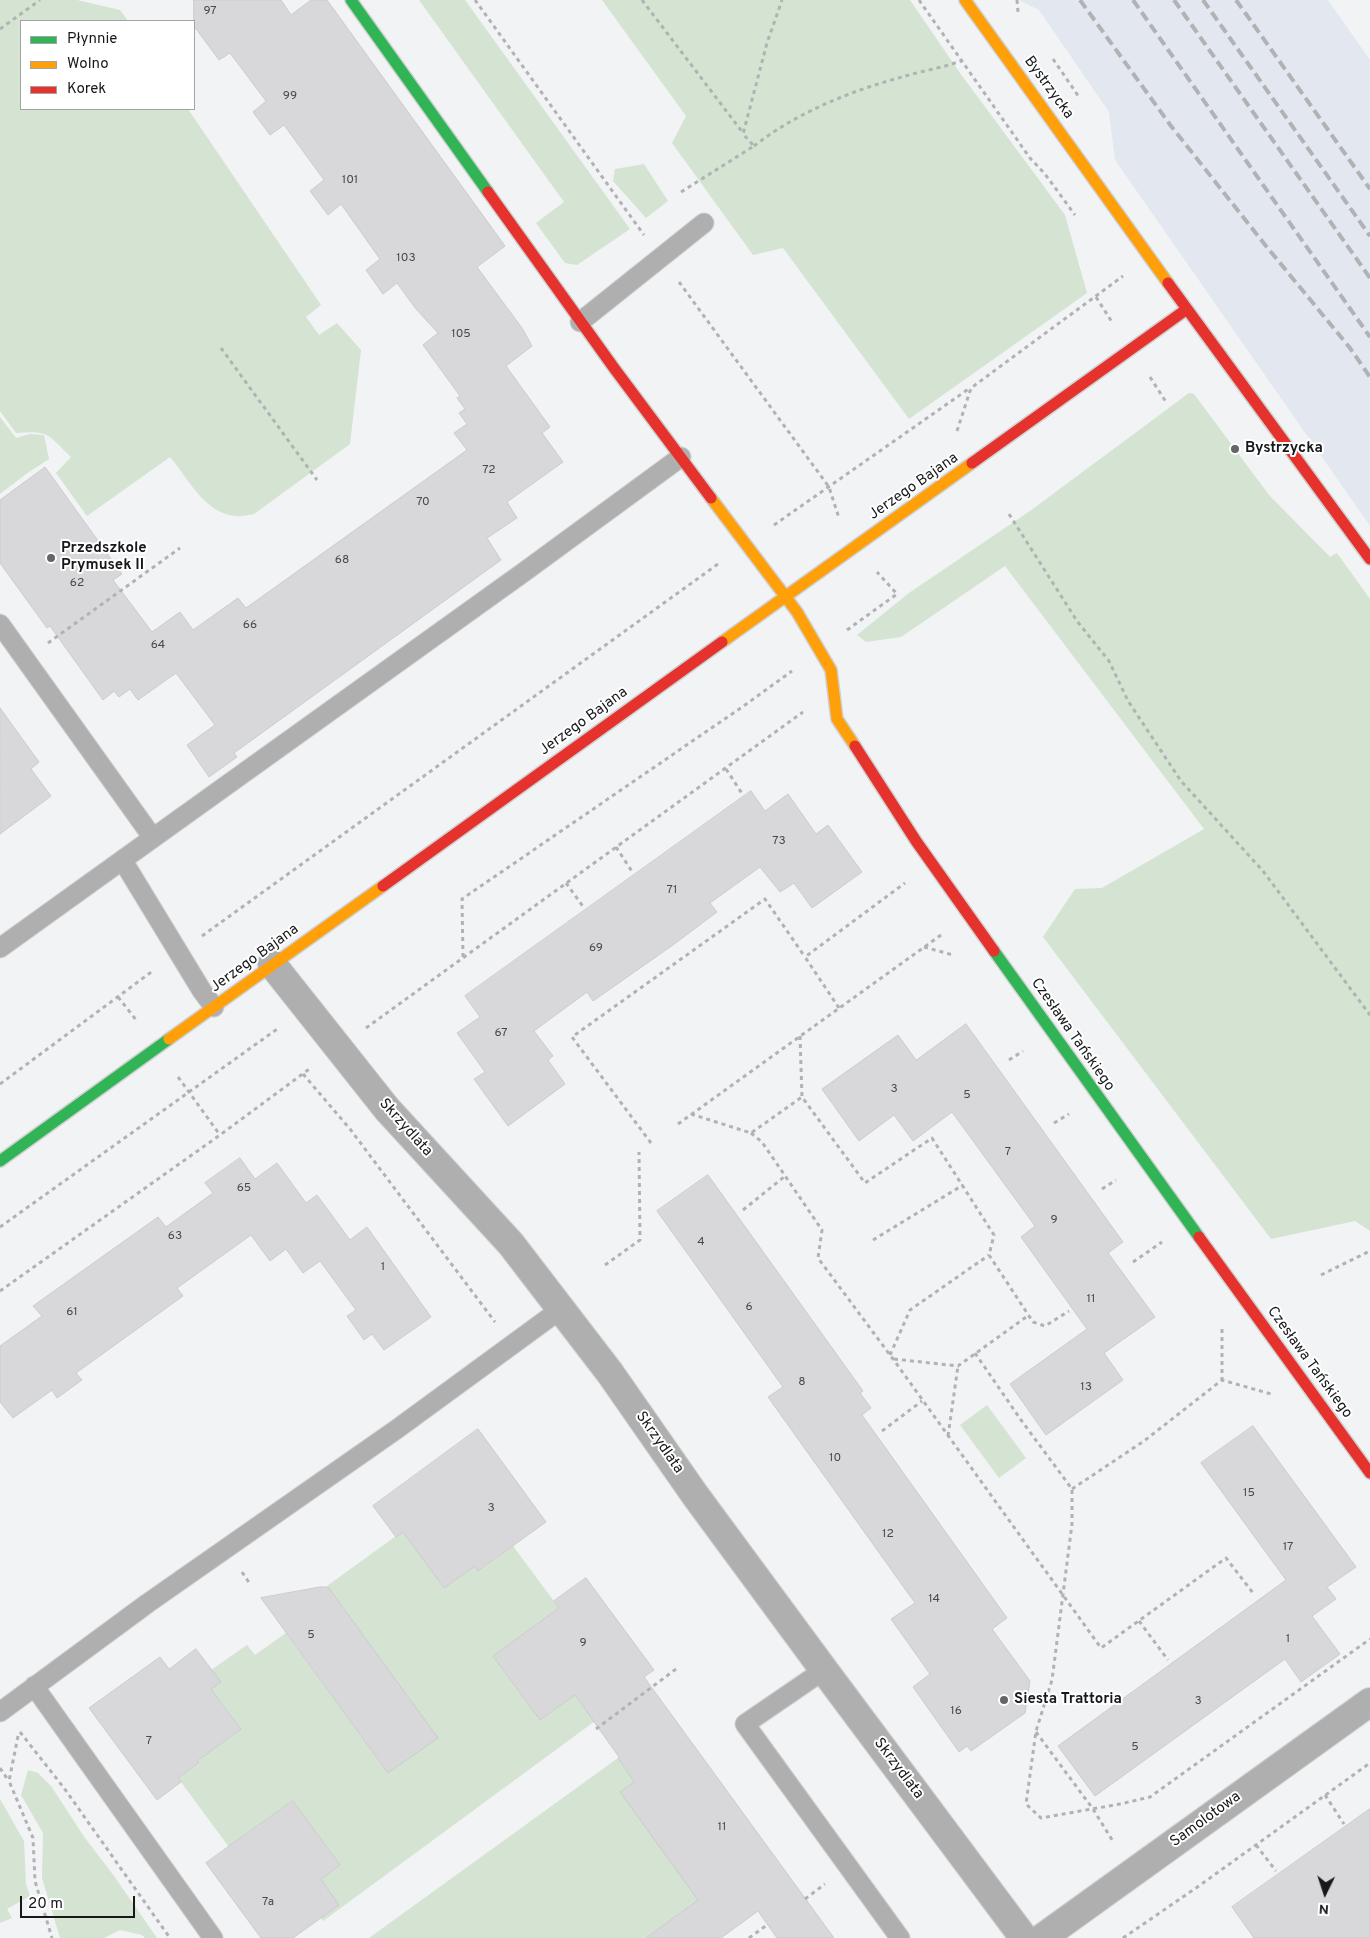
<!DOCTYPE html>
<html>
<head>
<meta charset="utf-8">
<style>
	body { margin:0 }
	#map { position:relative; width:1370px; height:1938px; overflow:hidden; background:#f1f3f5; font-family:Overpass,sans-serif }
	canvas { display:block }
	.legend { position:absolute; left:20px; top:20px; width:175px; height:90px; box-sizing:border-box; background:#fff; border:1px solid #a2a3a3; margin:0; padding:6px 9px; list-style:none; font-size:15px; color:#17181a }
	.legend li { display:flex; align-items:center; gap:10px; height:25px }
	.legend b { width:25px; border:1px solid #a2a3a3 }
	.north { position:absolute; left:1300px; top:1868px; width:50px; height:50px; -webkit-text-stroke:4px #fff; paint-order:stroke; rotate:184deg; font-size:14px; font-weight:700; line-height:20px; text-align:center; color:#17181a }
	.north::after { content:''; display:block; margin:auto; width:18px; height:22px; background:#17181a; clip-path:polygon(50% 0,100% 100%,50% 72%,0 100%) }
	.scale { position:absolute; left:20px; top:1896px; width:115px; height:22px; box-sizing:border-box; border:2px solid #17181a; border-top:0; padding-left:6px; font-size:15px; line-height:18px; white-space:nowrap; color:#17181a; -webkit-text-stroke:4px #fff; paint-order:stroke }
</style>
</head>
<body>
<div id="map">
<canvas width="1370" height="1938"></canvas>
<ul class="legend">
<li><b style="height:6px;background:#30b455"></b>Płynnie</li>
<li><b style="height:6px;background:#ff9f0a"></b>Wolno</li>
<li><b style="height:6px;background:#e5322d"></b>Korek</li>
</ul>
<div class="north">N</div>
<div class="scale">20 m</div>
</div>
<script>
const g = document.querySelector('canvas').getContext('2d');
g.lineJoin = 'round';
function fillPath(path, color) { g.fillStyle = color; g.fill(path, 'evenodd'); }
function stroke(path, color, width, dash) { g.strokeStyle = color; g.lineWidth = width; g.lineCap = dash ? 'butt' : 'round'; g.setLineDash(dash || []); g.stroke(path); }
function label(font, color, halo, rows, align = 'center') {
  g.font = font + ' Overpass,sans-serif'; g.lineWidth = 4; g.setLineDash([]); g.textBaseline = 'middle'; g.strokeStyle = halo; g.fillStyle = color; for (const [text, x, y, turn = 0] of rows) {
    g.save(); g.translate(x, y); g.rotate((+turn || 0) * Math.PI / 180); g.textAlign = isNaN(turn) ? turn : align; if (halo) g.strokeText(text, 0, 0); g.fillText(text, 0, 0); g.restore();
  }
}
fillPath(new Path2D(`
	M 1019,0 L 1328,0 L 1370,60 L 1370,526 L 1115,160 L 1109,112 L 1039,10 Z`), '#e3e8f0');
fillPath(new Path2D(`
	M 0,0 L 77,0 L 120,10 L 128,21 L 21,21 L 21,109 L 188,109 L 321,305 L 306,317 L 319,335 L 337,323 L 361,350 L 350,444 L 254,514 C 248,515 241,517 235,516 C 203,512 189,479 170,457 L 87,516 L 56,473 L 71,457 C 48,435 50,430 16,433 L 0,411 Z
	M 419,0 L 465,0 L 630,229 L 577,265 L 565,263 L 536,223 L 564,202 Z
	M 602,0 L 910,0 L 960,73 L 1065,215 L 1087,293 L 909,419 L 783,248 L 753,255 L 672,143 L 686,116 Z
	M 644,164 L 668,201 L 646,218 L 613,181 L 615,169 Z
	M 1189,393 L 1194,394 L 1269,495 L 1330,557 L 1337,553 L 1370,599 L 1370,1231 L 1355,1221 L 1271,1239 L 1043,937 L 1075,889 L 1102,888 L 1204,829 L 1005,566 L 901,637 L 866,642 L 857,635 L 909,593 L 1030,511 Z
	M 0,417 L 16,438 L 30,434 L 44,435 L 49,459 L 26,474 L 0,494 Z
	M 987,1405 L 1026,1458 L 999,1478 L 960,1425 Z
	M 403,1531 L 444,1588 L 475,1566 L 479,1571 L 513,1546 L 559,1608 L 493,1656 L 540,1720 L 575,1695 L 590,1716 L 625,1699 L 323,1921 L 321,1918 L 321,1879 L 340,1865 L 293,1801 L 229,1847 L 178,1778 L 199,1764 L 197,1761 L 241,1729 L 220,1700 L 202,1713 L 211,1670 L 247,1645 L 255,1655 L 286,1633 L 388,1773 L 437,1738 L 327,1586 Z
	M 618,1758 L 635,1782 L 621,1792 L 713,1889 L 646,1938 L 369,1938 Z
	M 28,1770 L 38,1773 L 51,1786 L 85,1838 L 114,1876 L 157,1938 L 145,1938 L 142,1935 L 120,1930 L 104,1938 L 60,1938 L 42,1878 L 43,1833 L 21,1795 Z
	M 0,1799 L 24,1841 L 26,1884 L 30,1896 L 7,1909 L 12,1918 L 0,1923 Z`), '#d4e3d2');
const building = new Path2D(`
	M 194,0 L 281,0 L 291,15 L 311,0 L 327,0 L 505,246 L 477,267 L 522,328 L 532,346 L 506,366 L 550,427 L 542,433 L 563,462 L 507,502 L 517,518 L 487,538 L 501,560 L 234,753 L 237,757 L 209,777 L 187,745 L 215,725 L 176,673 L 138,700 L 130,689 L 119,697 L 114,691 L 103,700 L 50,626 L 47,628 L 0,563 L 0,500 L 45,467 L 122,574 L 113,580 L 152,632 L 180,612 L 193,630 L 238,598 L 246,608 L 467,450 L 454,433 L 467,424 L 459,413 L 465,409 L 457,398 L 460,396 L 423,345 L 438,333 L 416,309 L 397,283 L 383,294 L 366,270 L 380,259 L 341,204 L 328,215 L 310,191 L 324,180 L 284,125 L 270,135 L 253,112 L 266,101 L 230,53 L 219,60 L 194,26 Z
	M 0,708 L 39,762 L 31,769 L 51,796 L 0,834 Z
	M 751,791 L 765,811 L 788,794 L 816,834 L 828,825 L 862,872 L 812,908 L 794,883 L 780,892 L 760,867 L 710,903 L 717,912 L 673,945 L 593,1001 L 587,992 L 534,1031 L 553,1056 L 548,1060 L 565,1084 L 508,1126 L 474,1079 L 485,1072 L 457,1033 L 480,1017 L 465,996 Z
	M 966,1024 L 1123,1242 L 1108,1253 L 1155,1317 L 1104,1353 L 1123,1380 L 1046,1435 L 1010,1384 L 1087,1329 L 1021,1237 L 1035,1226 L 952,1112 L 913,1141 L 894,1115 L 859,1141 L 822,1089 L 898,1035 L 916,1060 Z
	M 240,1158 L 255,1179 L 277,1163 L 306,1203 L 317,1195 L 350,1240 L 367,1227 L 431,1317 L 384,1350 L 372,1334 L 364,1340 L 347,1316 L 356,1310 L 320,1261 L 303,1273 L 286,1249 L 270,1261 L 251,1235 L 177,1288 L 183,1296 L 76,1373 L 82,1380 L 57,1398 L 52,1390 L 13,1418 L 0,1402 L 0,1346 L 42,1316 L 33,1306 L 158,1217 L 166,1227 L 213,1193 L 205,1183 Z
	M 708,1175 L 863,1391 L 860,1393 L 871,1408 L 862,1415 L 1007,1618 L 992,1629 L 1030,1681 L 1025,1713 L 971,1751 L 967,1746 L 959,1752 L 913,1687 L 930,1674 L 891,1619 L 915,1603 L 768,1397 L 783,1387 L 657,1211 Z
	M 1253,1426 L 1356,1567 L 1327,1587 L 1336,1599 L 1312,1616 L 1340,1654 L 1301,1682 L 1285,1659 L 1095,1796 L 1058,1746 L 1286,1580 L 1201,1463 Z
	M 478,1429 L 546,1522 L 478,1571 L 475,1566 L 444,1588 L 403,1532 L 396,1537 L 373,1506 Z
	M 586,1578 L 654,1670 L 644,1677 L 834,1938 L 777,1938 L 758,1911 L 721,1938 L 646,1938 L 698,1900 L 620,1792 L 634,1782 L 618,1758 L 619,1757 L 575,1695 L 540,1720 L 493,1656 L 559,1608 L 554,1601 Z
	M 320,1587 L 328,1587 L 438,1738 L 388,1773 L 261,1598 Z
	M 196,1649 L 221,1682 L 211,1689 L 241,1729 L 197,1761 L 199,1763 L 178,1778 L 181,1782 L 157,1800 L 89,1708 L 160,1657 L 169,1669 Z
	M 293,1801 L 340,1865 L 321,1879 L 339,1905 L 293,1938 L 261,1938 L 206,1863 Z
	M 1370,1809 L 1370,1938 L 1254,1938 L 1232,1907 Z`);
fillPath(building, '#d8d8da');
stroke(building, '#cacbcd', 1);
const lane = new Path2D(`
	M 580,322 L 704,223
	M 0,624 L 153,838 L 0,948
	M 153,838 L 524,572 L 681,457
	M 123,861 L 202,991 L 214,1007
	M 824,1670 L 745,1724 L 900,1938
	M 34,1686 L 213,1938
	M 0,1712 L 148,1603 L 397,1429 L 561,1309`);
const street = new Path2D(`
	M 272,964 L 387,1109 L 511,1244 L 610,1373 L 695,1495 L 824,1670 L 1024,1938
	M 1042,1938 L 1370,1702`);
const fast = new Path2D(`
	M 351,0 L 488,192
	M 994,951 L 1199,1237
	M 0,1161 L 169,1039`);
const slow = new Path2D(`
	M 965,0 L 1168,283
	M 711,498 L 797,612 L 831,670 L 837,719 L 855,746
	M 722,642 L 972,463
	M 169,1039 L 383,886`);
const jam = new Path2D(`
	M 488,192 L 614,368 L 711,498
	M 1168,283 L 1370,559
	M 972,463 L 1187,309
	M 855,746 L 916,841 L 994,951
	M 383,886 L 722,642
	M 1199,1237 L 1370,1473`);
stroke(lane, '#cfd0d1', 21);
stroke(street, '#cfd0d1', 30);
stroke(fast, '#cfd0d1', 14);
stroke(slow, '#cfd0d1', 14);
stroke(jam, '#cfd0d1', 14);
stroke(new Path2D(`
	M 475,0 L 644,235
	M 642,0 L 743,133
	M 919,0 L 1030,158 L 1045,174 L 1075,215
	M 1017,0 L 1018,12
	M 0,29 L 40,0
	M 1053,59 L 1079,97
	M 754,146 C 796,113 850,91 902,77 C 921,71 942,68 961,61
	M 681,192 L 754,146 L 743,134 L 767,43 L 782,0
	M 679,282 L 829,487 L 839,518
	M 1096,297 L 1112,322
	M 221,348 L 317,480
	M 1150,377 L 1166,402
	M 957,431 L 971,388 L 1123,276
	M 1009,514 L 1077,621 L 1109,661 L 1128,701 L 1181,781 L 1263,871 L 1370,1015
	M 774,525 L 970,388
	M 847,630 L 897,594 L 877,572
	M 48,643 L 180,548
	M 726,769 L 743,795
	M 616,847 L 633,873
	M 566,883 L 584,908
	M 202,936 L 718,564
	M 924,947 L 953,955
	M 463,957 L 462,899 L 745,705 L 792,671
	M 118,997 L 137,1021
	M 839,1008 L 805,957 L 905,883
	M 366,1028 L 803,712
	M 800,1036 L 802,1097 L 865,1183 L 932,1138 L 994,1235 L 989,1255 L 1033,1322 L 1045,1326 L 1069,1311
	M 1009,1060 L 1023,1051
	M 303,1074 L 350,1129 L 495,1322
	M 178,1077 L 220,1135
	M 0,1084 L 154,970
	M 691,1114 L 751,1133 L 802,1097
	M 1054,1123 L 1069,1114
	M 678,1124 L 941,935
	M 751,1133 L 762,1142 L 822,1230 L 818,1258 L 893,1359 L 1101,1648 L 1226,1558 L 1253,1593
	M 651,1143 L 572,1037 L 765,899 L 805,957
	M 1102,1189 L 1116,1180
	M 743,1210 L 784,1177
	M 0,1227 L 280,1027
	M 873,1240 L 963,1185
	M 1133,1262 L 1162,1242
	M 605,1265 L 640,1240 L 639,1152
	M 1321,1275 L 1370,1251
	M 0,1291 L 220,1135 L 312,1067
	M 1222,1329 L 1222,1380
	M 975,1353 L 1021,1420 L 1072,1489 L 1072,1524 L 1052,1680 L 1036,1731 L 1026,1804 L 1041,1818 L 1120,1804 L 1150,1797 L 1370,1639
	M 890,1355 L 910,1310 L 989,1255
	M 894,1359 L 958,1366 L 1029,1315
	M 882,1431 L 922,1401
	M 948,1436 L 958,1366
	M 1072,1489 L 1144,1441 L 1222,1380 L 1271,1394
	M 242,1572 L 250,1584
	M 1139,1621 L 1168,1660
	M 596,1729 L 676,1669
	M 20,1732 L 64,1788 L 170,1938
	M 1036,1732 L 1093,1809 L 1114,1843
	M 18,1736 L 9,1781 L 33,1838 L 35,1881 L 52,1938
	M 0,1768 L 8,1780
	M 1325,1795 L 1344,1824
	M 1256,1845 L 1276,1871
	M 805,1899 L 825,1884
	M 749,1938 L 767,1925
	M 1123,1938 L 1196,1888 L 1370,1763`), '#b0b2b3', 3, [4, 4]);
stroke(lane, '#afafb0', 19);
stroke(street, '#afafb0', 28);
stroke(fast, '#30b455', 11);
stroke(slow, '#ff9f0a', 11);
stroke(jam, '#e5322d', 11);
stroke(new Path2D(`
	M 1080,0 L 1171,126 L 1266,246 L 1350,348 L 1370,377
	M 1133,0 L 1370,337
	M 1174,0 L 1370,278
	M 1203,0 L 1370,236
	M 1236,0 L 1370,189`), '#b0b2b4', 4, [10, 5]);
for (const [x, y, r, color] of [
	[1235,449,5,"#636567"],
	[51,558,5,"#636567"],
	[1004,1700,5,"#636567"]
]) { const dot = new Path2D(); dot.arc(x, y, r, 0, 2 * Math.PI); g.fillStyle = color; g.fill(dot); stroke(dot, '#fff', 2); }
label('12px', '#48494b', null, [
	["97",210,12],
	["99",290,97],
	["101",350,181],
	["103",406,259],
	["105",461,335],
	["72",489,471],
	["70",423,503],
	["68",342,561],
	["62",77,584],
	["66",250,626],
	["64",158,646],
	["73",779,842],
	["71",672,891],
	["69",596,949],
	["67",501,1034],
	["3",894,1090],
	["5",967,1096],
	["7",1008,1153],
	["65",244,1189],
	["9",1054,1221],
	["63",175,1237],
	["4",701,1243],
	["1",383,1268],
	["11",1091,1300],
	["6",749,1308],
	["61",72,1313],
	["8",802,1383],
	["13",1086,1388],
	["10",835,1459],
	["15",1249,1494],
	["3",491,1509],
	["12",888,1535],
	["17",1288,1548],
	["14",934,1600],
	["5",311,1636],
	["1",1288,1640],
	["9",583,1644],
	["3",1198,1702],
	["16",956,1712],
	["7",149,1742],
	["5",1135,1748],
	["11",722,1828],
	["7a",268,1903]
]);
label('15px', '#17181a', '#fff', [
	["Bystrzycka",1048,88,54],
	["Jerzego Bajana",914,487,-35],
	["Jerzego Bajana",584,722,-36],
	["Jerzego Bajana",255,959,-36],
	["Czesława Tańskiego",1072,1035,55],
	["Skrzydlata",405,1128,48],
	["Czesława Tańskiego",1309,1363,54],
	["Skrzydlata",659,1443,55],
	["Skrzydlata",898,1769,53],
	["Samolotowa",1206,1820,-36]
]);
label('bold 15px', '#17181a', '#fff', [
	["Bystrzycka",1245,449],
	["Przedszkole",61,549],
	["Prymusek II",61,566],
	["Siesta Trattoria",1014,1700]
], 'left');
</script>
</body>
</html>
